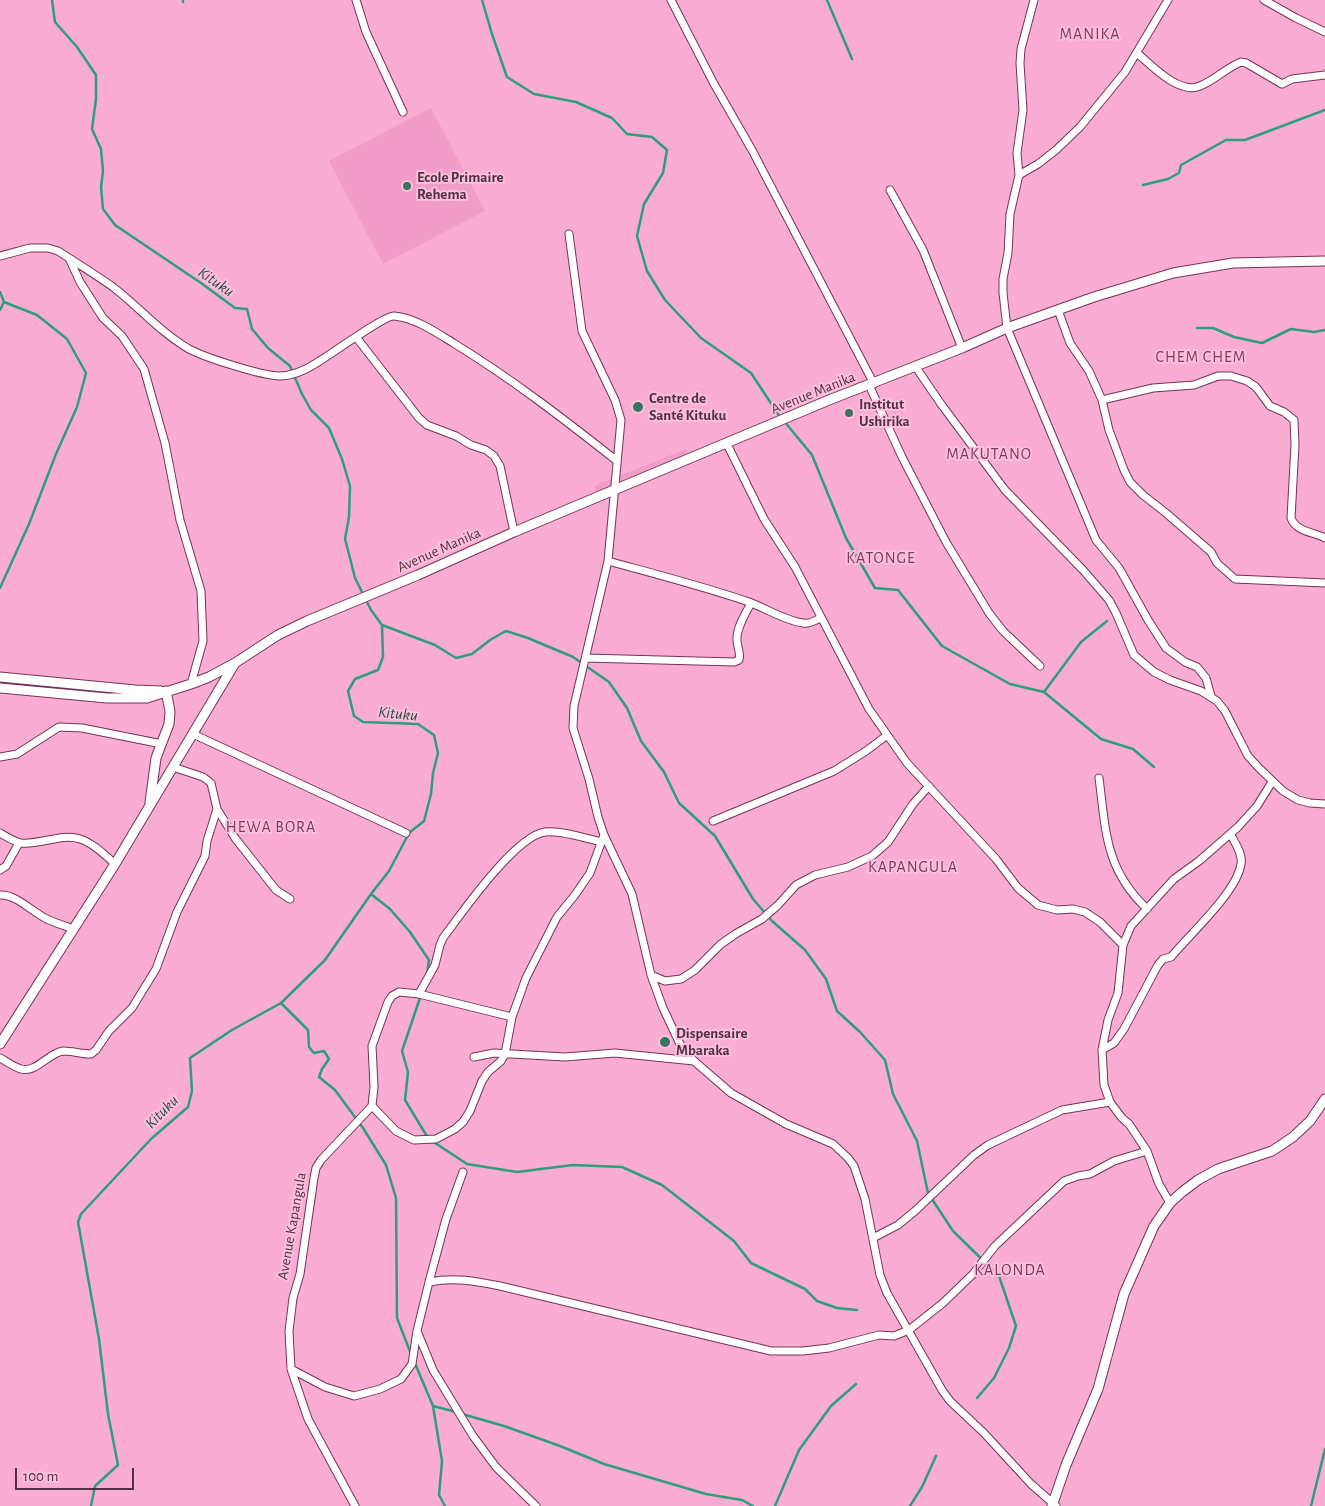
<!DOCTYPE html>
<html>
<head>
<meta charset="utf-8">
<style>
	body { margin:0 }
	#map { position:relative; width:1325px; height:1506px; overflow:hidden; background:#faacd2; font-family:"Alegreya Sans",sans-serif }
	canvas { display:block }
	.scale { position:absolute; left:15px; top:1468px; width:119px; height:22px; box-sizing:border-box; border:2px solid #4f3040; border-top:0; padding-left:6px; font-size:15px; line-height:18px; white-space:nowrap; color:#4f3040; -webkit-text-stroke:4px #febfdd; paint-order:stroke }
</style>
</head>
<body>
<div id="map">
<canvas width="1325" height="1506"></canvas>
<div class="scale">100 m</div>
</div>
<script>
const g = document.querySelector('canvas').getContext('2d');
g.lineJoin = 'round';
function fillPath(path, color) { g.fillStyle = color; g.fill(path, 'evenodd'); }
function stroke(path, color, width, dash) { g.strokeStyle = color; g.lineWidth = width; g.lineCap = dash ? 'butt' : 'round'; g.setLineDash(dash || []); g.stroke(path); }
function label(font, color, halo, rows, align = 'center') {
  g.font = font + ' "Alegreya Sans",sans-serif'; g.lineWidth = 4; g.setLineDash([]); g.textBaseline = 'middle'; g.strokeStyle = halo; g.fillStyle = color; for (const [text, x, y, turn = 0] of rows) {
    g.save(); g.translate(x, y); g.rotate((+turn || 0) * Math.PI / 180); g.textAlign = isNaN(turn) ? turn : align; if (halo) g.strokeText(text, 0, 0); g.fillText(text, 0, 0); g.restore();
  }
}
fillPath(new Path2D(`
	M 431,108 L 485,211 L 383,264 L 329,161 Z
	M 686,449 L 689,457 L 597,495 L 594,486 Z`), '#f19dc7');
stroke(new Path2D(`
	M 52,0 L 55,22 L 77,47 L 96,75 L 96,99 L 92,129 L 101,149 L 103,171 L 101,187 L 103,209 L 115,225 L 201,283 L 235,308 L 247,309 L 252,329 L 268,348 L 290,366 L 302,394 L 311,410 L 329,428 L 342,459 L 350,486 L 349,517 L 345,539 L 351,562 L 355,578 L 371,610 L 382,625 L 383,657 L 378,670 L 355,679 L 348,691 L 354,716 L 363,722 L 418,724 L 434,735 L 438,753 L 433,773 L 431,794 L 424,821 L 409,833 L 389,871 L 371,894 L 325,960 L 281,1003 L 232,1030 L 190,1058 L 192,1091 L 188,1107 L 151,1139 L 81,1214 L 78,1222 L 99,1339 L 108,1414 L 118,1465 L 95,1486 L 91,1506
	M 183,0 L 183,2
	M 482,0 L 492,34 L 507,77 L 534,94 L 576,102 L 612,118 L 627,134 L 652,137 L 667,150 L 663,173 L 644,204 L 637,236 L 647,271 L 665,300 L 701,338 L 751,373 L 780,417
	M 827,0 L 852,59
	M 1143,185 L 1168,179 L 1179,173 L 1181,165 L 1226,140 L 1245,140 L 1325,110
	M 0,292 L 4,302 L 37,315 L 67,339 L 86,373 L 77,407 L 56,454 L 29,524 L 0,588
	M 0,310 L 4,302
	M 1197,328 L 1213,328 L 1234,337 L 1262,343 L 1291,329 L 1314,332 L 1325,330
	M 784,421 L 812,455 L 846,538 L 875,588 L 898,590 L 942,646 L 1010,684 L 1044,692 L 1101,739 L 1133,749 L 1154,767
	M 382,625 L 435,645 L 456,658 L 472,654 L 490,640 L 506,631 L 528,638 L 573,657 L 609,682 L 627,708 L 641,741 L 664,772 L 679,803 L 715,836 L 753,899 L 772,921 L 805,950 L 826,979 L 837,1011 L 860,1032 L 885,1060 L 893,1094 L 917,1141 L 928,1193 L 953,1231 L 999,1276 L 1016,1326 L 1009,1348 L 994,1378 L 977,1398
	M 1044,692 L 1081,642 L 1107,621
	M 371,894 L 390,909 L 410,932 L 429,960 L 427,975
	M 421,995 L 402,1051 L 408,1072 L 405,1100 L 428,1138
	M 281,1003 L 308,1030 L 309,1047 L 314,1053 L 324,1051 L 329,1059 L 322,1069 L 319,1077 L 335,1090 L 363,1128 L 386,1165 L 396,1198 L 397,1318 L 411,1354
	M 432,1141 L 467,1164 L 517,1172 L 573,1165 L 622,1167 L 662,1185 L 734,1241 L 751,1263 L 805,1289 L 817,1301 L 837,1308 L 857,1310
	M 414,1361 L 433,1406 L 442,1461 L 439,1495 L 445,1506
	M 433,1406 L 456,1412
	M 462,1414 L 504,1426 L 560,1446 L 604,1464 L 706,1494 L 742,1500 L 753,1506
	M 775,1506 L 799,1450 L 831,1406 L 856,1384
	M 910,1506 L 922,1487 L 936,1456
	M 1311,1506 L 1325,1449`), '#2d9e7c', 2.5);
const minor = new Path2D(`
	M 356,0 L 366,32 L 403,112
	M 671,0 L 713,82 L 752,150 L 874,384
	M 1168,0 L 1125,72 L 1080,127 L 1056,150 L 1038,164 L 1019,175 L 1010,214 L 1008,253 L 1003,279 L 1003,293 L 1007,328 L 1096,540 L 1119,568 L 1148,620 L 1166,648 L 1185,662 L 1197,667 L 1206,678 L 1211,696
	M 1264,0 L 1296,18 L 1325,32
	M 1137,53 C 1151,65 1179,95 1200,86 C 1215,80 1226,68 1241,62 L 1246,63 L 1282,84 L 1292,79 L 1325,75
	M 1019,175 L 1017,153 L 1023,110 L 1020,63 L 1021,49 L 1034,0
	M 890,190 L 923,250 L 962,348
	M 569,234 L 582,331 L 615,400 L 621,420 L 608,561 L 574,706 L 573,728 L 589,779 L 598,817 L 604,835 L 632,894 L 651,975 L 663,1008 L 680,1044 L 694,1061 L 731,1093 L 786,1124 L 833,1144 L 848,1158 L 854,1166 L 865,1199 L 880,1275 L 887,1293 L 942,1390 L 950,1401 L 984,1433 L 1031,1484 L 1056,1506
	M 0,256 L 30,248 L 48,248 L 58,251 L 69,258 L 80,282 L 103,318 L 122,336 L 144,369 L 165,443 L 180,520 L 201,591 L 203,641 L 191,684
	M 69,258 C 83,267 99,277 113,287 C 139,307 160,332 189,349 C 206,358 260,375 279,376 C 293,376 306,370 318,362 C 330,355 385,315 394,316 C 416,318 437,333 455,344 C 512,379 565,420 617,461
	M 1058,310 L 1070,343 L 1089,371 L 1102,400 L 1109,430 L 1124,470 L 1130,482 L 1143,495 L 1166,513 L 1211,552 L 1217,563 L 1235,579 L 1325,583
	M 356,337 L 419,418 L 427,425 L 456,436 L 471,445 L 486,450 L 494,456 L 500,466 L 514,532
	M 915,366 L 941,404 L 1005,490 L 1083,570 L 1109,600 L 1116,613 L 1134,655 L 1154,672 L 1170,680 L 1201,691 L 1217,701 L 1225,711 L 1248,756 L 1259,768 L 1283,791 L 1298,800 L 1310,803 L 1325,804
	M 869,385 L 902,457 L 946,542 L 989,613 L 1003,631 L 1040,666
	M 1102,400 L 1153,388 L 1194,385 L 1218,376 L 1231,376 L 1247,381 L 1256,387 L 1270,406 L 1284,412 L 1294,420 L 1295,445 L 1291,518 C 1296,532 1314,532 1325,538
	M 727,444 L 764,519 L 795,567 L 869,709 L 907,763 L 996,859 L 1018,888 L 1038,905 L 1057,910 L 1073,909 L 1085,912 L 1100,922 L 1123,945
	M 608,561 C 655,574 702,586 749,602 C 765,608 786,621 803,623 C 809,624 815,621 820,618
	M 586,658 L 734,662 L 739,660 C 741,652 737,647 737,640 C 736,628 746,613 751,603
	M 193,734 L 406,833
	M 0,757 L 17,754 L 59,727 L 82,728 L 162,744
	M 173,767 L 203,777 L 211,783 L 217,809 L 235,838 L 276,890 L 290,899
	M 1099,778 C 1106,832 1105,869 1147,909
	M 713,821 L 834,771 L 866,751 L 886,736
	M 0,833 C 7,837 14,842 21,843 C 40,845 62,833 80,839 C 93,843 105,855 115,864
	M 0,870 L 6,866 L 19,843
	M 0,895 C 16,894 32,912 47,919 C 55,923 65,926 74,929
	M 651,975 L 665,981 L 681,979 L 695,970 L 721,944 L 737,933 L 762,919 L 778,905 L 796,885 L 815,875 L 848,867 L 872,856 L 888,842 L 913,804 L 929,786
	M 419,994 L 435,965 L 440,945 L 443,938 C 461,914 515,836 545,832 C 561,830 585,838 601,842
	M 1102,1050 L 1114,1043 L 1124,1029 L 1158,965 L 1163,959 L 1171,957 C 1190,934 1237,892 1241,864 C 1243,854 1235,843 1231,835
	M 474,1057 L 494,1053 L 565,1057 L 615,1053 L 694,1061
	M 0,1058 C 6,1061 14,1067 21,1069 C 37,1073 48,1053 63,1051 C 72,1051 82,1054 91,1054 L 96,1050 L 109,1031 L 132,1008 L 156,969 L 177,912 L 205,856 L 207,841 L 217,809
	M 372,1106 L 396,1131 L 414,1140 L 436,1139 L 455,1129 L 463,1122 L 470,1111 L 482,1081 L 488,1072 L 501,1061 L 505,1054 L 512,1017 L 526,978 L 557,917 L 575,895 L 590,873 L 604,835
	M 1170,1203 L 1159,1184 L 1147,1151 L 1129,1124 L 1122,1118 L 1110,1102 L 1104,1085 L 1102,1050 L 1108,1020 L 1118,993 L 1123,945 L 1131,926 L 1174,879 L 1199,861 L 1238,827 L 1257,806 L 1272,782
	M 873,1238 L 898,1225 L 915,1211 L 974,1155 L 988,1145 L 1062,1110 L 1110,1102
	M 429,1282 L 446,1219 L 463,1172
	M 417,1331 L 433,1370 L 473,1436 L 496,1467 L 536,1506
	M 291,1369 L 325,1387 L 354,1396 L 380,1389 L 401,1379 L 412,1364 L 417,1331 L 429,1282 C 455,1277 475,1281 500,1286 L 771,1351 L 803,1351 L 829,1348 L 879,1335 L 894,1336 L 909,1330 L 943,1303 L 973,1274 L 995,1246 L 1064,1181 L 1078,1176 L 1090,1174 L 1114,1161 L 1147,1151
	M 355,1506 L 308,1419 L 291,1369 L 289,1331 L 293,1298 L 300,1274 L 314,1178 L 316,1168 L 321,1160 L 372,1106 L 374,1087 L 372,1046 L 388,1002 L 392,996 L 399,992 L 419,994 L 512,1017`);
const tertiary = new Path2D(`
	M 0,677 L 135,690 L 161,691
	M 0,688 L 107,698 L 147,698 L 191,684 L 209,677 L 235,663 L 278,635 L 307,621 L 418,575 L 514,532 L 614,490 L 829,400 L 962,348 L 1007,328 L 1094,297 L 1173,273 L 1233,263 L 1325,261
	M 150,802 L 156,758 L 169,724 L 170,711 L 166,691
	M 0,1044 L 115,864 L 235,663
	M 1052,1506 L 1066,1465 L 1098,1389 L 1124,1294 L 1154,1226 L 1170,1203 L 1182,1192 L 1198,1180 L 1218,1169 L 1272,1151 L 1293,1137 L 1310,1121 L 1325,1099`);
stroke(minor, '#753357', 9);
stroke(tertiary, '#753357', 11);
stroke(minor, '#fff', 7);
stroke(tertiary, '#fff', 9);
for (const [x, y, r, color] of [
	[407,186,5,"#387460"],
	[638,407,6,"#387460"],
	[849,413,5,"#387460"],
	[665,1042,6,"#387460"]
]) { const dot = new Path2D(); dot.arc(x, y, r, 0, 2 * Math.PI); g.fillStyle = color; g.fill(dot); stroke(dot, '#febfdd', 2); }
label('bold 15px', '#4f3040', '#febfdd', [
	["Ecole Primaire",417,177],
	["Rehema",417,194],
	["Centre de",649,398],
	["Santé Kituku",649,415],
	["Institut",859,404],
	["Ushirika",859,421],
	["Dispensaire",676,1033],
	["Mbaraka",676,1050]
], 'left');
label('15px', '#4f3040', '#febfdd', [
	["Avenue Manika",813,393,-22],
	["Avenue Manika",439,550,-24],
	["Avenue Kapangula",292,1226,-80]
]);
g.letterSpacing = '1px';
label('16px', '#7b395c', '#febfdd', [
	["MANIKA",1090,34],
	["CHEM CHEM",1201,357],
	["MAKUTANO",989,454],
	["KATONGE",881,558],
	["HEWA BORA",271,827],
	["KAPANGULA",913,867],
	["KALONDA",1010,1270]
]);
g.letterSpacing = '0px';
label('italic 16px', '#1c4a3b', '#febfdd', [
	["Kituku",216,282,35],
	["Kituku",398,714,6],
	["Kituku",162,1112,-45]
]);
</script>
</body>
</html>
